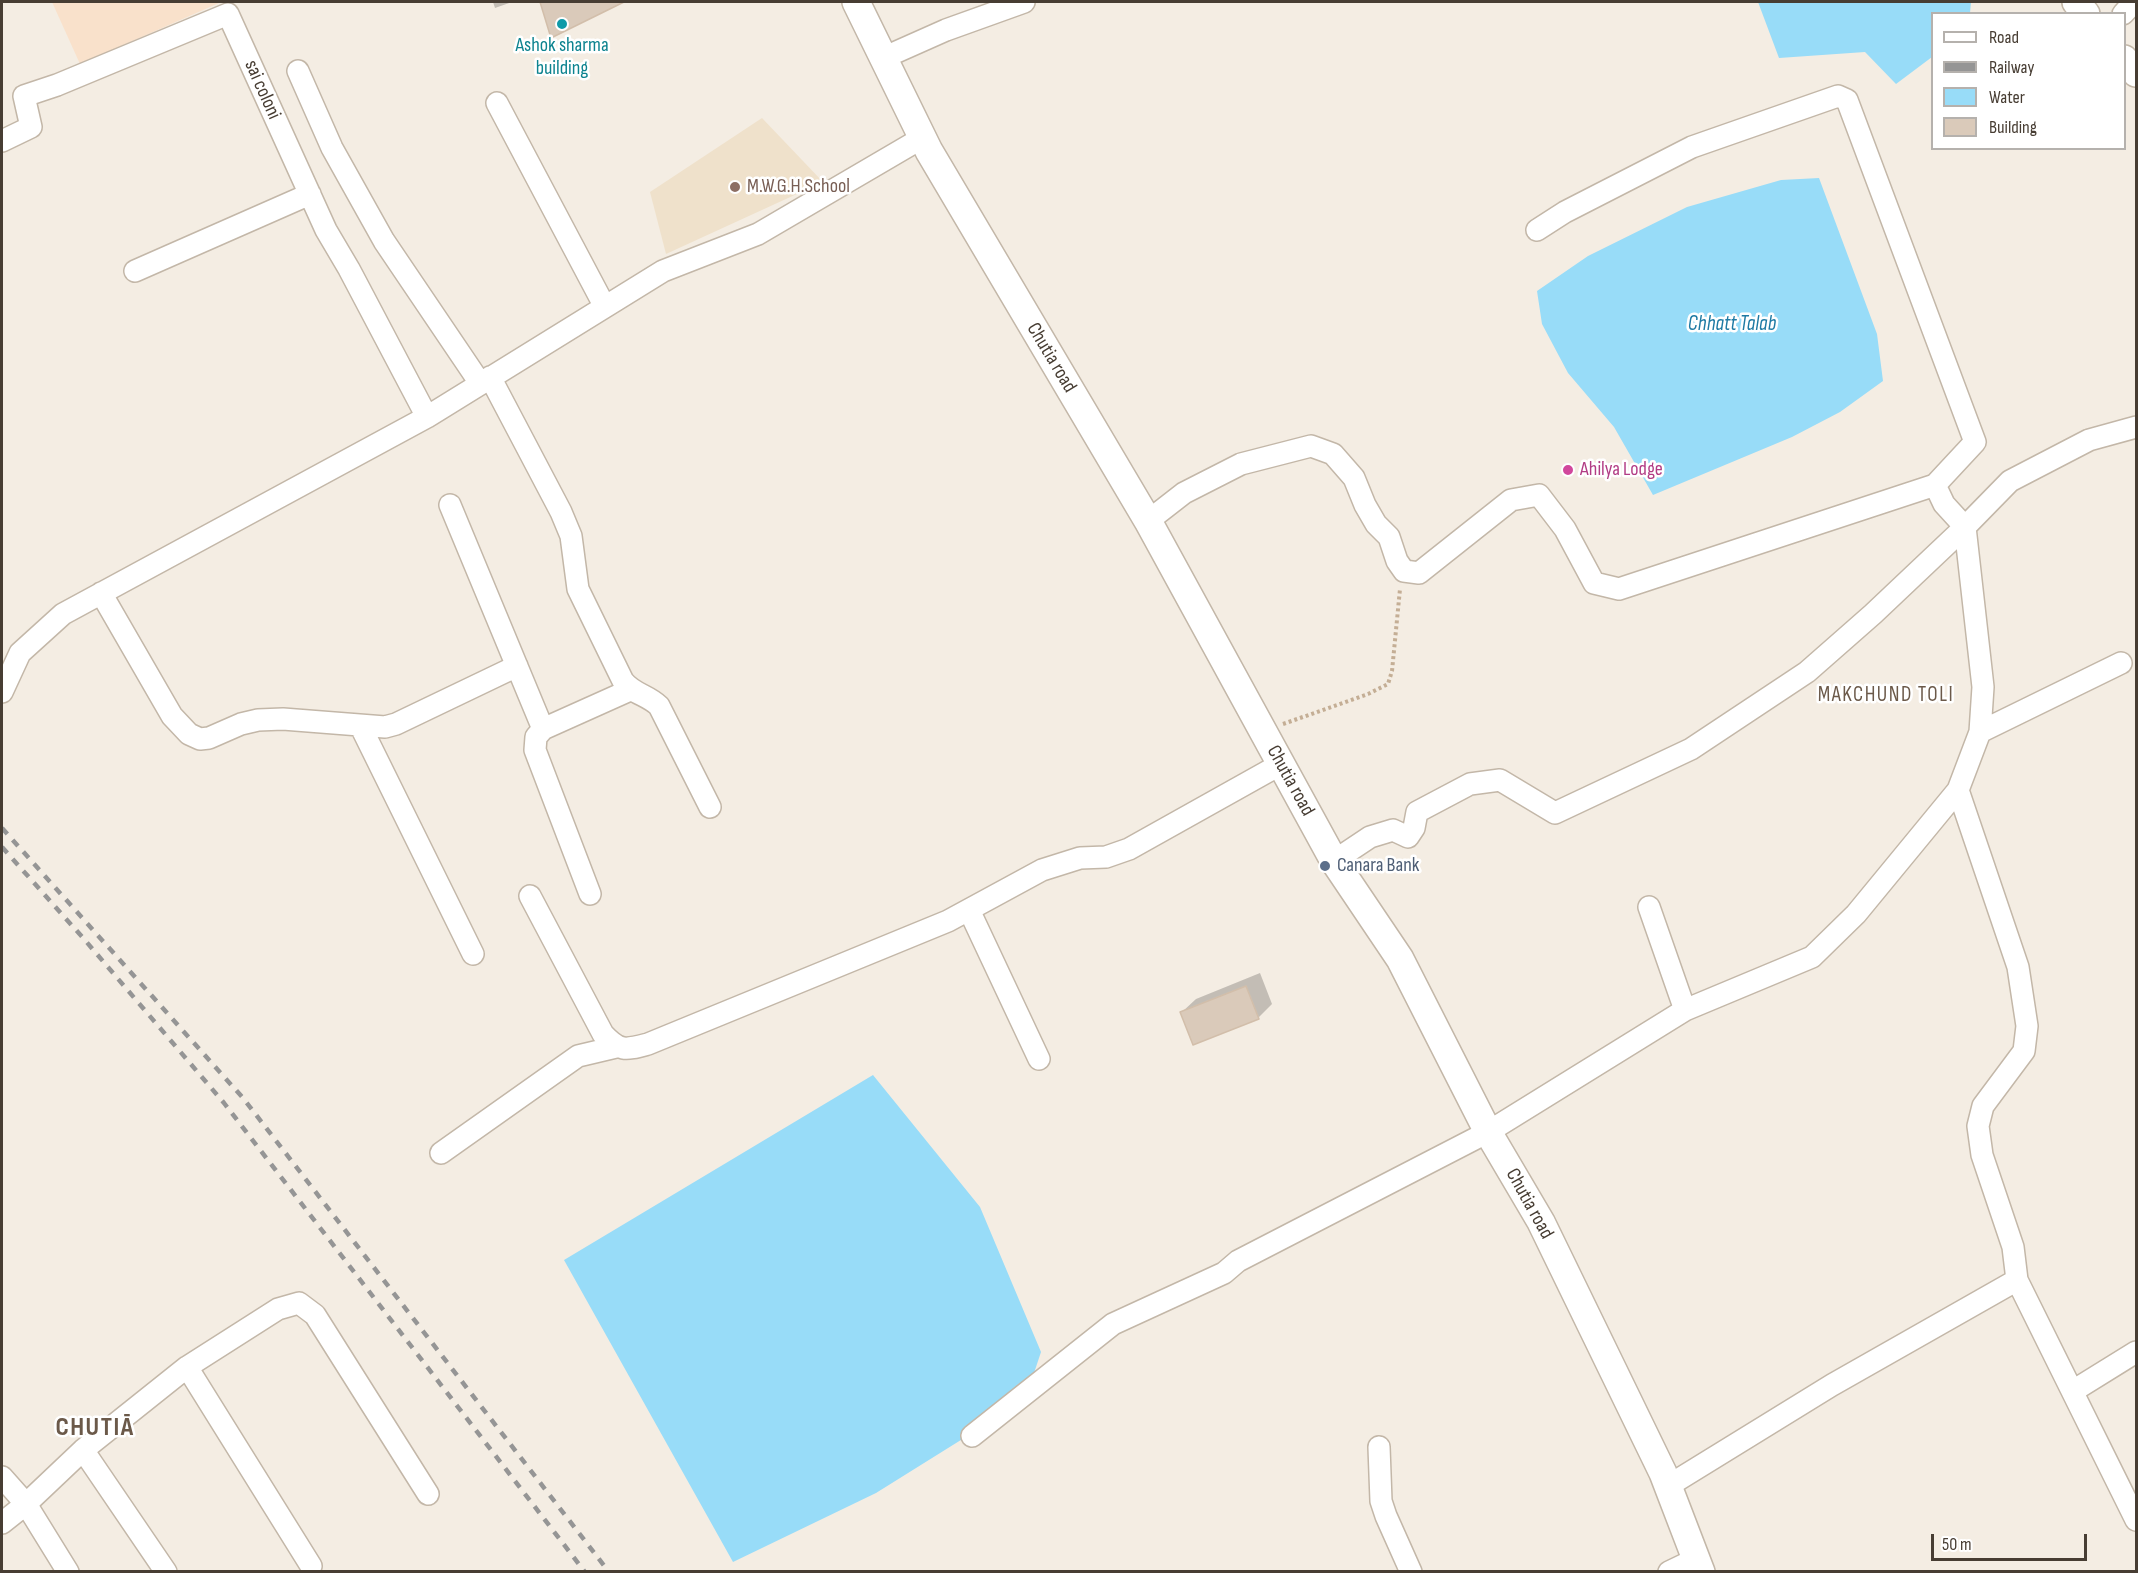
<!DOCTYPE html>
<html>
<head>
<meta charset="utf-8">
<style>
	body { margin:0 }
	#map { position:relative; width:2138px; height:1573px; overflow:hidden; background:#f4ede3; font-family:"Sofia Sans Condensed",sans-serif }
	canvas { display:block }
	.frame { position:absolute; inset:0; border:3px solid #473d33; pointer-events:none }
	.legend { position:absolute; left:1931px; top:12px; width:195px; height:138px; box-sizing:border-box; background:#fff; border:2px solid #b5b1ad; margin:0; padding:8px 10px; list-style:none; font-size:18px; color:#473d33 }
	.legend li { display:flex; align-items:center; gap:12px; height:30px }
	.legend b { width:30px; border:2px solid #b5b1ad }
	.scale { position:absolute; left:1931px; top:1534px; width:156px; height:27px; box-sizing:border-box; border:3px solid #473d33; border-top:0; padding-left:8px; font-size:18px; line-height:21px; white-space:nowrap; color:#473d33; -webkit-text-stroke:4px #fff; paint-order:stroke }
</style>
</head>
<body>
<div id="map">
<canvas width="2138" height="1573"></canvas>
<div class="frame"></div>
<ul class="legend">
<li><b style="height:8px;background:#fff"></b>Road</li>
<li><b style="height:8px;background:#959595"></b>Railway</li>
<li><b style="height:16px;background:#98dcf8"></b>Water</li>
<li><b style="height:16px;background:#dacaba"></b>Building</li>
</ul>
<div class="scale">50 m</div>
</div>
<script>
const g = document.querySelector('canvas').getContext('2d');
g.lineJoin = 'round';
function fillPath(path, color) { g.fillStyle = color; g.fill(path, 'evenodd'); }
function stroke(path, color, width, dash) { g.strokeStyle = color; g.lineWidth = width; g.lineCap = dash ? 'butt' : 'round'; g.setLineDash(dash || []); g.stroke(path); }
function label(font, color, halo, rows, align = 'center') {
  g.font = font + ' "Sofia Sans Condensed",sans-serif'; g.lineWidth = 5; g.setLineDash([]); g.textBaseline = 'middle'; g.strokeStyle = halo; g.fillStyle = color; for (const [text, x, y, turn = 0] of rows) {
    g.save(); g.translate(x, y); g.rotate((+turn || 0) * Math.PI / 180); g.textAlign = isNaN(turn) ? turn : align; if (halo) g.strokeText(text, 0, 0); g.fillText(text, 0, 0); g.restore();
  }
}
fillPath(new Path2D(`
	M 52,2 L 218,2 L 219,3 L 80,64 Z`), '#f9e1cb');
fillPath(new Path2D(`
	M 762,118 L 823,182 L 666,254 L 650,192 Z`), '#efe1cb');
fillPath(new Path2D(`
	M 1758,2 L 1971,2 L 1970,13 L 1932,14 L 1932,57 L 1896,84 L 1865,52 L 1779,58 Z
	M 1819,178 L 1877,334 L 1883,381 L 1840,412 L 1792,437 L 1653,495 L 1614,427 L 1568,373 L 1542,324 L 1537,291 L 1588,256 L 1687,207 L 1781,180 Z
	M 873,1075 L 980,1207 L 1041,1352 L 1025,1400 L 876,1493 L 733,1562 L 564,1260 Z`), '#98dcf8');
fillPath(new Path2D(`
	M 493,2 L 512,2 L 495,8 Z
	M 542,2 L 612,2 L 605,9 L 552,36 Z
	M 1260,973 L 1272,1004 L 1258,1018 L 1182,1012 L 1196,999 Z`), '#0003');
const building = new Path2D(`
	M 540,2 L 624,2 L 551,38 Z
	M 1246,986 L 1259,1019 L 1193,1045 L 1180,1012 Z`);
fillPath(building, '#dacaba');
stroke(building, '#d2beaa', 1.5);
const minor = new Path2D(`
	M 2123,14 L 2134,2
	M 883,58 L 946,30 L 1024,2
	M 298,71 L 332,148 L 384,241 L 480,383
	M 497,103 L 605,307
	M 2,141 L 31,127 L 24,96 L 57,85 L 228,14 L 326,230 L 349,269 L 427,417
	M 135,271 L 310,194
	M 490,377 L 561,512 L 571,536 L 578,589 L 623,681 C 633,694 648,695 659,706 L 710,807
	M 450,505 L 543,729
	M 1148,521 L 1184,493 L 1241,464 L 1311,446 L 1333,454 L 1354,478 L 1365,505 L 1376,524 L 1389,537 L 1397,561 L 1404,571 L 1419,573 L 1511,500 L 1539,495 L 1565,529 L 1594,583 L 1619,589 L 1935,485 L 1975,442 L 1847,100 L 1838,96 L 1692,147 L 1565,212 L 1537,230
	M 101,593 L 172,716 L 189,734 L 200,739 L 209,738 L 241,724 L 258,720 L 283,719 L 385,727 L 396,724 L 517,666
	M 2,692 L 20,653 L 63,614 L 427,417 L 663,271 L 758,234 L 922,138
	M 360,725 L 473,954
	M 1980,732 L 2121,663
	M 1334,861 L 1370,837 L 1393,830 L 1408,837 L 1414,828 L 1417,812 L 1470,784 L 1500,780 L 1555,813 L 1691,749 L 1807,672 L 1873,614 L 1965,527 L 2010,481 L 2089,440 L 2136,427
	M 590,894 L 535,750 L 536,737 L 543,729 L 630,690
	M 530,896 L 603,1034 C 620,1052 625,1050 648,1044 L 948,921 L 1042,870 L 1080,858 L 1106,857 L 1129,849 L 1281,764
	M 1649,907 L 1685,1010
	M 969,910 L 1039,1059
	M 441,1153 L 578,1056 L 616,1047
	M 2017,1280 L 2136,1520
	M 187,1367 L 311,1566
	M 2073,1391 L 2136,1352
	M 972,1436 L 1113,1324 L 1224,1273 L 1238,1261 L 1488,1132 L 1685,1010 L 1812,957 L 1856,914 L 1958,790 L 1980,732 L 1983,687 L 1965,527 L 1944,504 L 1935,485
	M 1379,1447 L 1381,1501 L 1386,1516 L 1411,1572
	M 83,1450 L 166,1572
	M 2,1477 L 26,1504 L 68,1572
	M 1668,1486 L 1832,1385 L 2017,1280 L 2013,1247 L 1982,1155 L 1978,1126 L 1983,1106 L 2024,1051 L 2027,1026 L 2018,967 L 1958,790
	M 2,1523 L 26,1504 L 83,1450 L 187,1367 L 278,1309 L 299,1303 L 315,1315 L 428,1494
	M 1669,1572 L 1696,1559`);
const tertiary = new Path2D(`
	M 856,2 L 929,151 L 1148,521 L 1334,861 L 1400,959 L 1488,1132 L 1541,1222 L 1663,1473 L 1701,1572
	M 2076,2 L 2086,14
	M 2124,59 L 2136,73`);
stroke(minor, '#c3b7a8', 24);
stroke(tertiary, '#c3b7a8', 30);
stroke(new Path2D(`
	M 1283,724 L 1368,694 L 1388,684 L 1392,671 L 1400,589`), '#c4ae95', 4, [3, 3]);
stroke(minor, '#fff', 21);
stroke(tertiary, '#fff', 27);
stroke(new Path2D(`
	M 2,828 L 243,1098 L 609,1572
	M 2,847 L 84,939 L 224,1103 L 585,1572`), '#959595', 4.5, [8, 8]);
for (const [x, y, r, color] of [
	[562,24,6,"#0f9aa8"],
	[735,187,6,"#8d6e63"],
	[1568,470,6,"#d1479c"],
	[1325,866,6,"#5c6f8a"]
]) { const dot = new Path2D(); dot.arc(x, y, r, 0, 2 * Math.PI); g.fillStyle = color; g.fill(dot); stroke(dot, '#fff', 2); }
label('20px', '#0d838f', '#fff', [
	["Ashok sharma",562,46],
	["building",562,69]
]);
label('20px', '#473d33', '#fff', [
	["sai coloni",262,90,66],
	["Chutia road",1051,358,59],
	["Chutia road",1290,781,61],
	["Chutia road",1529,1204,61]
]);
label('20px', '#785e54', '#fff', [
	["M.W.G.H.School",747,187]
], 'left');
label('20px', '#b23c85', '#fff', [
	["Ahilya Lodge",1580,470]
], 'left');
label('20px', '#4e5e75', '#fff', [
	["Canara Bank",1337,866]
], 'left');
label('italic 21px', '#1e7aa4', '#fff', [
	["Chhatt Talab",1732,325]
]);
g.letterSpacing = '1.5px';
label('21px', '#6b5949', '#fff', [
	["MAKCHUND TOLI",1886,696]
]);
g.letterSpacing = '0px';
g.letterSpacing = '1.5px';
label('bold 26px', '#6b5949', '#fff', [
	["CHUTIĀ",95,1428]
]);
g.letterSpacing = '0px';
</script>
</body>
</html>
